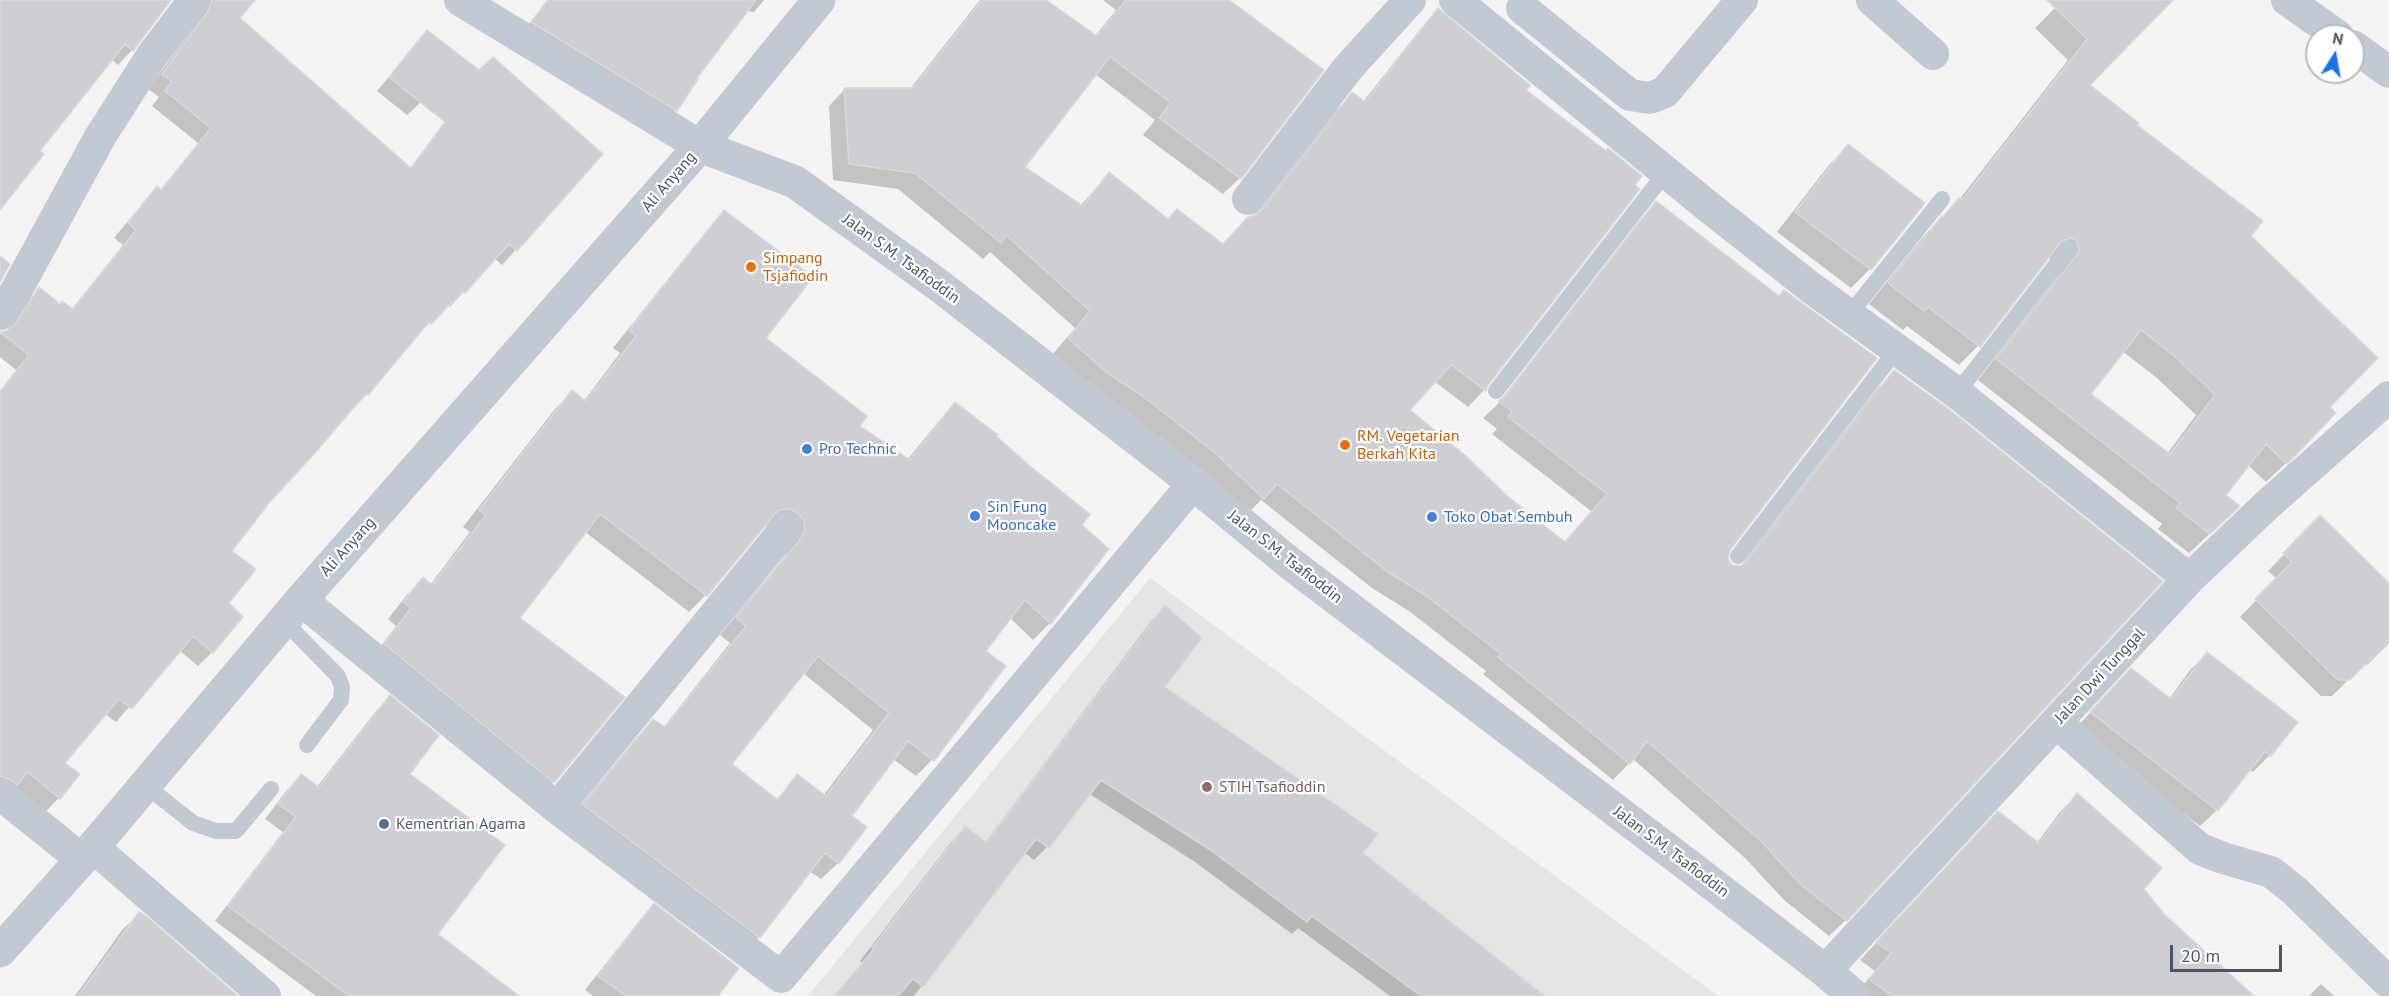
<!DOCTYPE html>
<html>
<head>
<meta charset="utf-8">
<style>
	body { margin:0 }
	#map { position:relative; width:2389px; height:996px; overflow:hidden; background:#f5f3f3; font-family:"PT Sans",sans-serif }
	canvas { display:block }
	.north { position:absolute; left:2305px; top:24px; width:60px; height:60px; box-sizing:border-box; background:#fff; border:2px solid #b7bbc0; border-radius:50%; rotate:11deg; font-size:16px; font-weight:700; line-height:24px; text-align:center; color:#4a5661 }
	.north::after { content:''; display:block; margin:auto; width:21px; height:27px; background:#1a73e8; clip-path:polygon(50% 0,100% 100%,50% 72%,0 100%) }
	.scale { position:absolute; left:2170px; top:945px; width:112px; height:27px; box-sizing:border-box; border:3px solid #4a5661; border-top:0; padding-left:8px; font-size:18px; line-height:21px; white-space:nowrap; color:#4a5661; -webkit-text-stroke:4px #fff; paint-order:stroke }
</style>
</head>
<body>
<div id="map">
<canvas width="2389" height="996"></canvas>
<div class="north">N</div>
<div class="scale">20 m</div>
</div>
<script>
const g = document.querySelector('canvas').getContext('2d');
g.lineJoin = 'round';
function fillPath(path, color) { g.fillStyle = color; g.fill(path, 'evenodd'); }
function stroke(path, color, width, dash) { g.strokeStyle = color; g.lineWidth = width; g.lineCap = dash ? 'butt' : 'round'; g.setLineDash(dash || []); g.stroke(path); }
function label(font, color, halo, rows, align = 'center') {
  g.font = font + ' "PT Sans",sans-serif'; g.lineWidth = 4.5; g.setLineDash([]); g.textBaseline = 'middle'; g.strokeStyle = halo; g.fillStyle = color; for (const [text, x, y, turn = 0] of rows) {
    g.save(); g.translate(x, y); g.rotate((+turn || 0) * Math.PI / 180); g.textAlign = isNaN(turn) ? turn : align; if (halo) g.strokeText(text, 0, 0); g.fillText(text, 0, 0); g.restore();
  }
}
fillPath(new Path2D(`
	M 1150,578 L 1718,996 L 808,996 Z`), '#e6e4e5');
fillPath(new Path2D(`
	M 0,0 L 170,0 L 132,50 L 118,65 L 111,59 L 38,151 L 0,207 Z
	M 190,0 L 253,0 L 238,18 L 410,169 L 416,162 L 601,155 L 502,265 L 494,258 L 450,307 L 447,305 L 415,337 L 367,394 L 267,502 L 230,551 L 227,604 L 212,652 L 198,666 L 179,650 L 116,722 L 105,714 L 63,763 L 59,798 L 45,812 L 0,797 L 0,391 L 16,370 L 0,357 L 0,334 L 6,332 L 25,303 L 39,289 L 60,305 L 71,310 L 123,245 L 114,238 L 143,203 L 157,188 L 160,191 L 198,143 L 152,106 L 159,97 L 148,89 L 194,27 L 198,18 Z
	M 547,0 L 764,0 L 754,12 L 746,11 L 695,79 L 676,110 L 669,116 L 526,29 Z
	M 980,0 L 1044,0 L 1095,36 L 1116,10 L 1103,0 L 1228,0 L 1322,70 L 1240,178 L 1223,194 L 1143,135 L 1155,120 L 1095,74 L 1023,168 L 1080,206 L 1109,174 L 1167,221 L 1222,246 L 1255,217 L 1336,110 L 1353,94 L 1363,102 L 1422,27 L 1438,10 L 1524,90 L 1484,390 L 1468,407 L 1434,381 L 1408,410 L 1504,495 L 1564,543 L 1591,511 L 1492,434 L 1497,429 L 1483,418 L 1496,406 L 1640,220 L 1657,203 L 1728,549 L 1727,560 L 1731,566 L 1740,567 L 1878,388 L 1894,372 L 1846,920 L 1829,936 L 1784,900 L 1745,858 L 1633,759 L 1613,780 L 1483,674 L 1486,671 L 1409,611 L 1372,588 L 1261,500 L 1247,514 L 1052,355 L 1075,328 L 990,252 L 983,259 L 898,189 L 833,180 L 829,106 L 845,89 L 910,89 Z
	M 2063,0 L 2171,0 L 2088,85 L 2135,125 L 2249,236 L 2328,407 L 2286,463 L 2266,482 L 2248,465 L 2224,496 L 2218,526 L 2189,553 L 2158,529 L 2162,524 L 1978,380 L 2058,276 L 2060,265 L 2055,259 L 2046,258 L 1978,346 L 1959,365 L 1907,326 L 1903,330 L 1869,304 L 1922,238 L 1959,200 L 2068,60 L 2035,28 ZM 2122,351 L 2157,378 L 2196,415 L 2167,454 L 2089,394 Z
	M 427,32 L 421,102 L 407,115 L 377,91 Z
	M 1849,146 L 1870,269 L 1851,288 L 1777,232 L 1829,165 Z
	M 724,212 L 764,339 L 858,426 L 907,460 L 939,421 L 955,404 L 994,437 L 1079,526 L 1106,549 L 1050,623 L 1033,640 L 1010,618 L 984,652 L 932,760 L 916,776 L 893,759 L 850,816 L 838,863 L 821,879 L 809,871 L 759,937 L 742,954 L 567,822 L 637,737 L 653,721 L 663,728 L 730,643 L 720,635 L 785,556 L 788,548 L 772,525 L 762,527 L 706,595 L 689,612 L 584,531 L 518,619 L 553,782 L 537,798 L 369,662 L 396,626 L 388,619 L 406,596 L 423,579 L 430,585 L 470,532 L 463,527 L 555,409 L 572,392 L 584,401 L 620,353 L 613,348 L 708,229 ZM 803,673 L 873,730 L 823,796 L 797,776 L 776,800 L 730,765 Z
	M 2320,517 L 2389,585 L 2389,643 L 2366,666 L 2364,664 L 2332,696 L 2321,696 L 2240,617 L 2277,579 L 2268,571 Z
	M 1165,607 L 1163,687 L 1361,853 L 1543,996 L 1390,996 L 1298,928 L 1292,934 L 1195,862 L 1088,793 L 1047,847 L 1034,860 L 1024,852 L 914,996 L 834,996 L 862,963 L 860,961 L 952,841 L 965,828 L 985,843 L 1152,620 Z
	M 2207,654 L 2270,755 L 2253,772 L 2249,769 L 2217,810 L 2200,826 L 2074,730 L 2114,687 L 2169,699 L 2190,670 Z
	M 390,697 L 408,774 L 436,935 L 508,996 L 316,996 L 215,921 L 283,832 L 265,819 L 287,790 L 302,776 L 317,787 L 376,711 Z
	M 2077,795 L 2142,889 L 2164,916 L 2251,996 L 1854,996 L 1875,971 L 1860,960 L 1981,830 L 2037,843 L 2060,812 Z
	M 654,905 L 716,996 L 593,996 L 585,990 L 640,920 Z
	M 139,914 L 235,996 L 75,996 L 122,930 Z
	M 2321,984 L 2334,996 L 2309,996 Z`), '#0003');
const building = new Path2D(`
	M 0,0 L 171,0 L 133,51 L 125,44 L 40,151 L 44,154 L 0,210 Z
	M 212,0 L 255,0 L 240,18 L 411,168 L 445,122 L 389,77 L 427,30 L 479,70 L 493,57 L 603,154 L 517,251 L 509,244 L 465,293 L 463,291 L 431,324 L 429,322 L 368,395 L 366,393 L 314,454 L 269,503 L 232,551 L 256,569 L 229,603 L 243,617 L 213,653 L 193,636 L 132,709 L 119,699 L 65,763 L 80,774 L 60,799 L 28,772 L 17,785 L 11,780 L 0,776 L 0,392 L 29,355 L 0,332 L 8,330 L 15,324 L 39,287 L 60,304 L 62,301 L 73,309 L 136,230 L 128,223 L 157,186 L 161,190 L 211,128 L 165,91 L 172,82 L 162,74 L 208,11 Z
	M 548,0 L 756,0 L 697,78 L 698,79 L 677,111 L 531,22 Z
	M 982,0 L 1046,0 L 1097,36 L 1126,0 L 1229,0 L 1324,70 L 1241,179 L 1159,118 L 1171,103 L 1110,57 L 1025,167 L 1083,206 L 1109,172 L 1168,219 L 1177,209 L 1223,244 L 1248,217 L 1255,215 L 1262,210 L 1352,92 L 1365,102 L 1438,8 L 1530,85 L 1526,90 L 1606,151 L 1608,148 L 1642,176 L 1635,185 L 1640,189 L 1488,385 L 1486,391 L 1451,365 L 1410,410 L 1467,457 L 1505,494 L 1565,542 L 1607,494 L 1508,417 L 1512,411 L 1498,401 L 1504,397 L 1656,201 L 1779,296 L 1784,290 L 1877,358 L 1730,550 L 1728,559 L 1732,565 L 1741,566 L 1746,562 L 1894,370 L 1946,407 L 2163,581 L 1847,921 L 1800,884 L 1762,842 L 1647,741 L 1630,764 L 1498,657 L 1501,654 L 1425,595 L 1388,572 L 1277,484 L 1264,499 L 1214,452 L 1140,394 L 1107,373 L 1068,338 L 1090,311 L 1006,235 L 1001,243 L 915,173 L 849,164 L 844,88 L 913,88 Z
	M 2047,0 L 2173,0 L 2090,85 L 2139,123 L 2137,125 L 2263,221 L 2251,236 L 2378,358 L 2330,407 L 2336,413 L 2287,464 L 2266,444 L 2226,495 L 2240,506 L 2210,534 L 2176,508 L 2180,503 L 1996,359 L 2077,254 L 2079,249 L 2076,240 L 2070,238 L 2061,242 L 1980,347 L 1928,307 L 1924,311 L 1888,283 L 1942,216 L 1943,217 L 1959,198 L 1962,200 L 2087,39 ZM 2141,330 L 2177,358 L 2215,395 L 2170,454 L 2091,394 Z
	M 1848,144 L 1925,203 L 1871,270 L 1795,212 Z
	M 724,210 L 813,277 L 766,338 L 867,416 L 860,426 L 910,460 L 955,402 L 998,435 L 996,436 L 1030,466 L 1090,514 L 1082,525 L 1109,549 L 1051,624 L 1025,600 L 986,651 L 1006,666 L 934,761 L 908,741 L 852,816 L 867,827 L 839,864 L 825,853 L 760,938 L 583,805 L 653,719 L 665,727 L 746,626 L 736,618 L 801,538 L 805,530 L 804,521 L 798,513 L 789,509 L 780,510 L 774,515 L 707,596 L 600,514 L 520,618 L 625,697 L 554,783 L 384,644 L 411,608 L 403,602 L 423,577 L 432,585 L 486,515 L 479,510 L 572,390 L 586,401 L 636,336 L 629,330 ZM 818,656 L 889,713 L 826,796 L 797,774 L 778,800 L 732,764 Z
	M 0,256 L 10,264 L 0,282 Z
	M 2320,515 L 2389,583 L 2389,640 L 2350,680 L 2338,680 L 2255,599 L 2292,562 L 2283,553 Z
	M 1165,605 L 1202,638 L 1165,687 L 1378,834 L 1363,853 L 1545,996 L 1421,996 L 1312,916 L 1307,922 L 1209,849 L 1101,780 L 1049,848 L 1036,839 L 923,987 L 913,979 L 898,996 L 834,996 L 874,949 L 872,948 L 965,826 L 987,842 Z
	M 2207,652 L 2298,722 L 2271,756 L 2265,751 L 2218,811 L 2090,712 L 2131,668 L 2171,699 Z
	M 390,695 L 439,735 L 410,774 L 505,845 L 438,934 L 519,996 L 349,996 L 228,906 L 296,817 L 278,804 L 301,774 L 319,787 Z
	M 2077,793 L 2162,868 L 2144,889 L 2165,915 L 2254,996 L 1892,996 L 1869,979 L 1891,953 L 1876,942 L 1998,811 L 2039,843 Z
	M 654,903 L 739,968 L 718,996 L 626,996 L 598,976 Z
	M 139,912 L 146,916 L 238,996 L 78,996 Z`);
fillPath(building, '#cdcfd5');
stroke(building, '#d7d9de', 1.5);
stroke(new Path2D(`
	M 1849,315 L 1942,199
	M 1496,391 L 1666,172
	M 1957,393 L 2069,248
	M 1738,556 L 1897,349
	M 284,621 L 338,676 L 342,687 L 341,700 L 307,745
	M 145,785 L 193,823 L 216,831 L 236,831 L 271,789`), '#c1cad2', 16);
stroke(new Path2D(`
	M 460,0 L 700,146
	M 1455,0 L 1710,208 L 1810,287 L 1957,393 L 2189,579
	M 1872,0 L 1933,54
	M 2287,0 L 2338,36
	M 1522,8 L 1630,95 L 1650,98 L 1665,92 L 1742,0
	M 2353,46 L 2389,72
	M 1248,199 L 1348,68 L 1410,0
	M 0,314 L 16,291 L 100,137 L 151,57 L 194,0
	M 301,600 L 557,808 L 781,977 L 1193,484
	M 2057,723 L 2200,849 L 2223,858 L 2271,872 L 2295,891 L 2389,983
	M 0,794 L 81,859
	M 557,808 L 787,527
	M 93,847 L 265,996
	M 1825,971 L 2189,579 L 2267,505 L 2389,397`), '#c1cad2', 32);
stroke(new Path2D(`
	M 700,146 L 795,182 L 937,284 L 1174,468 L 1291,564 L 1689,866 L 1825,971 L 1854,996
	M 0,951 L 93,847 L 301,600 L 700,146 L 819,0`), '#c1cad2', 33);
for (const [x, y, r, color] of [
	[751,267,6,"#e8710a"],
	[1345,445,6,"#e8710a"],
	[807,449,6,"#3f7fe0"],
	[975,516,6,"#3f7fe0"],
	[1432,517,6,"#3f7fe0"],
	[1207,787,6,"#8d6e63"],
	[384,824,6,"#5c6f8a"]
]) { const dot = new Path2D(); dot.arc(x, y, r, 0, 2 * Math.PI); g.fillStyle = color; g.fill(dot); stroke(dot, '#fff', 2); }
label('16px', '#4a5661', '#fff', [
	["Ali Anyang",669,182,-49],
	["Jalan S.M. Tsafioddin",901,259,36],
	["Ali Anyang",348,547,-48],
	["Jalan S.M. Tsafioddin",1285,557,38],
	["Jalan Dwi Tunggal",2100,676,-47],
	["Jalan S.M. Tsafioddin",1671,852,37]
]);
label('16px', '#c56008', '#fff', [
	["Simpang",763,258],
	["Tsjafiodin",763,276],
	["RM. Vegetarian",1357,436],
	["Berkah Kita",1357,454]
], 'left');
label('16px', '#366cbe', '#fff', [
	["Pro Technic",819,449],
	["Sin Fung",987,507],
	["Mooncake",987,525],
	["Toko Obat Sembuh",1444,517]
], 'left');
label('16px', '#785e54', '#fff', [
	["STIH Tsafioddin",1219,787]
], 'left');
label('16px', '#4e5e75', '#fff', [
	["Kementrian Agama",396,824]
], 'left');
</script>
</body>
</html>
